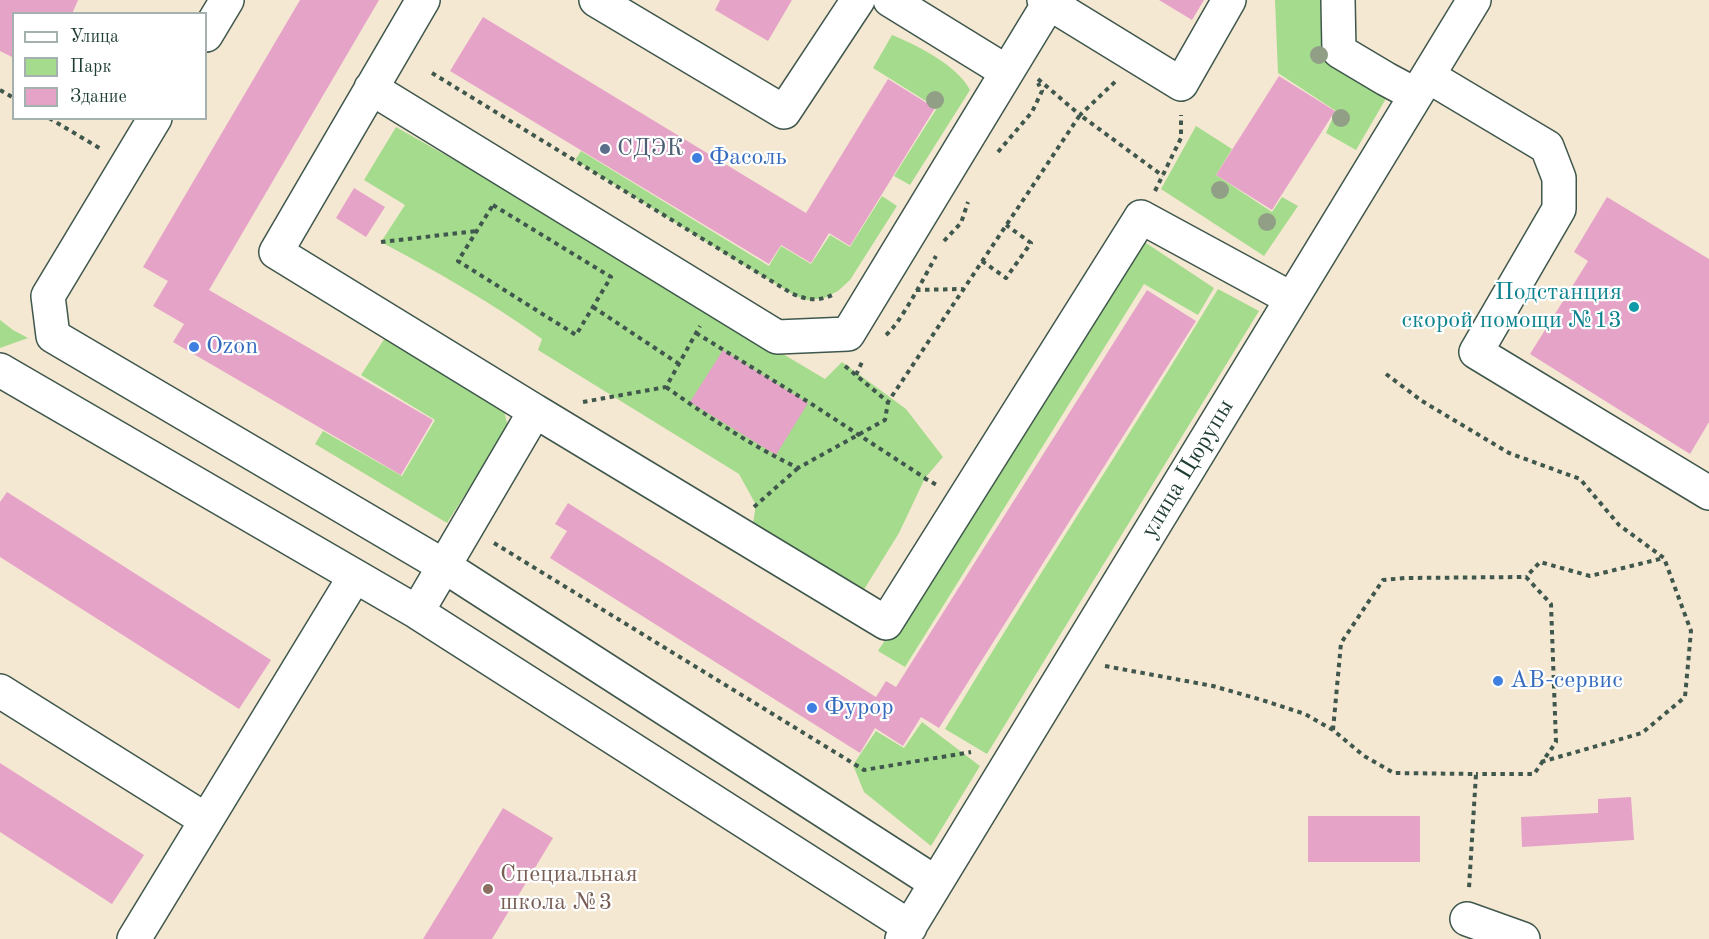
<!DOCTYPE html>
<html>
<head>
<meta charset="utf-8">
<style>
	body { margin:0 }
	#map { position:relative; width:1709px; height:939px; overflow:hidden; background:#f5e8d2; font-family:"Old Standard TT",serif }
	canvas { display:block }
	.legend { position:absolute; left:12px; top:12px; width:195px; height:108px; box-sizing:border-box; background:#fff; border:2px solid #a5b1ae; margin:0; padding:8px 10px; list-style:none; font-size:18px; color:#1f3d34 }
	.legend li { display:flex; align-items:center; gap:12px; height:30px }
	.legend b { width:30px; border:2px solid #a5b1ae }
</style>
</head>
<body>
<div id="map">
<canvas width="1709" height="939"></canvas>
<ul class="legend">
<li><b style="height:8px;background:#fff"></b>Улица</li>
<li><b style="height:16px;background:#a5db8c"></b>Парк</li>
<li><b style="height:16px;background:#e5a3c8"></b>Здание</li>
</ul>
</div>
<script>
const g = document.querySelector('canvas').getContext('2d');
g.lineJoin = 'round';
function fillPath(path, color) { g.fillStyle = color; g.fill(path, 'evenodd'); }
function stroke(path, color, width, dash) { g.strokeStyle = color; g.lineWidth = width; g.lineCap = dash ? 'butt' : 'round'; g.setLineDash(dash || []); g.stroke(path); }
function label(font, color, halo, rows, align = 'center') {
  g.font = font + ' "Old Standard TT",serif'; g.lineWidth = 4.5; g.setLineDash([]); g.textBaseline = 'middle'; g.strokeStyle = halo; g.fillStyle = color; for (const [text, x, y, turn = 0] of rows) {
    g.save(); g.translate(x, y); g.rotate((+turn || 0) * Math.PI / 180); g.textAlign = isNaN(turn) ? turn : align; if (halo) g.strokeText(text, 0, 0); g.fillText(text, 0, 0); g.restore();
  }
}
fillPath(new Path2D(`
	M 1275,0 L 1333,0 L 1336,56 L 1391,90 L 1356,150 L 1326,133 L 1336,111 L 1278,73 Z
	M 892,35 C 917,45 957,65 970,90 L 910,185 L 894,176 L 937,108 L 873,68 Z
	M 1196,126 L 1232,149 L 1216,175 L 1272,212 L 1282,197 L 1298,206 L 1264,256 L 1161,189 Z
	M 396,127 L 497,184 L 825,379 L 842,362 L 906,409 L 943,457 L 925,478 L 899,533 L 860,596 L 752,529 L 756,505 L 739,474 L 538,350 L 542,339 C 491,302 437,272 381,242 L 405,205 L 364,180 Z
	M 581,151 L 769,266 L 781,246 L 811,264 L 830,235 L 850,247 L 882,196 L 897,206 L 850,280 L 838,291 L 824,298 L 808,300 L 796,296 L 734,259 L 575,160 Z
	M 1140,239 L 1214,288 L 1198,315 L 1144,284 L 905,667 L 878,651 Z
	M 1218,289 L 1259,311 L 987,754 L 945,729 C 1034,581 1129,437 1218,289 Z
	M 0,320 L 13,330 L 28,338 L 0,348 Z
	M 390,330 L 501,399 L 508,427 L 447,523 L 315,444 L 323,431 L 402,476 L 435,420 L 361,375 Z
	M 922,722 L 980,766 L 931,846 L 864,792 L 853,765 L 876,731 L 904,748 Z`), '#a5db8c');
fillPath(new Path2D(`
	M 0,0 L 78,0 L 72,14 L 14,14 L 14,58 L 0,51 Z
	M 300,0 L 379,0 L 209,290 L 433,420 L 401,475 L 173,342 L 184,324 L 153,306 L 168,281 L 143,267 Z
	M 720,0 L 792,0 L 768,41 L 715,10 Z
	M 1159,0 L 1204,0 L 1192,20 Z
	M 483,17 L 806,213 L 888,79 L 935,108 L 850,246 L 829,233 L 811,263 L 781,245 L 769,264 L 450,71 Z
	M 1279,76 L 1335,111 L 1272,210 L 1216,175 Z
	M 354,188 L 385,207 L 366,237 L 336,218 Z
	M 1607,197 L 1709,259 L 1709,422 L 1690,454 L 1530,354 L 1588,261 L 1574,252 Z
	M 1147,290 L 1196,321 L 939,728 L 921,717 L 903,746 L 875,728 L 860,753 L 550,558 L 567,531 L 555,524 L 568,503 L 876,697 L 886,681 L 896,687 Z
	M 723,350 L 808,403 L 776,455 L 690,402 Z
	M 7,492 L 271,660 L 239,709 L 0,557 L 0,502 Z
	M 0,763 L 144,855 L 112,904 L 0,832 Z
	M 1631,797 L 1634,840 L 1522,847 L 1521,817 L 1598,813 L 1598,799 Z
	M 503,808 L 553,838 L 492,939 L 423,939 Z
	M 1308,816 L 1420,816 L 1420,862 L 1308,862 Z`), '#e5a3c8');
const minor = new Path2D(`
	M 596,0 L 784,112 L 858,0
	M 890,0 L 1007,72
	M 1044,0 L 1181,84 L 1229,0
	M 1338,0 L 1339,51 L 1386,79 L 1416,95
	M 206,35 L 227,0
	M 1428,76 L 1547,147 L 1559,178 L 1559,209 L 1476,352 L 1709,493
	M 371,88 L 777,337 L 848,334 L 1049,3
	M 155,118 L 48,296 L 53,336 L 444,566 L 936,883
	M 0,370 L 355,576
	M 535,411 L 886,623 L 1141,217 L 1292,299
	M 417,612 L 535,411 L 276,252 L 423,0
	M 0,691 L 206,820
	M 1467,919 L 1523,939
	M 134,939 L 355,576 L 417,612 L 910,927
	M 902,939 L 1474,0`);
stroke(minor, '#3f574c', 36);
stroke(new Path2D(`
	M 432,73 L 791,293 C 806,300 819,302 834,294
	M 1038,79 L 1080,115 L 1117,80
	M 0,90 L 14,98
	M 49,118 L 101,149
	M 998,152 L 1032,112 L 1042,91 L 1038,83
	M 1155,191 L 1181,138 L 1181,115
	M 493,205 L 611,277 L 576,335 L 458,261 Z
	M 944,241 L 961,223 L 968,202
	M 381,242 L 477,231
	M 982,261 L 1006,278 L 1031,243 L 1006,225
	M 916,290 L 962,289
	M 593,307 L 679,364
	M 696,333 L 810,403 L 925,478
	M 886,335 C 900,324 926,274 936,256
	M 845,366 L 888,402 L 1080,115 L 1163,176
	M 1386,374 L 1422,401 L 1509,453 L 1580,479 L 1619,525 L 1664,558 L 1590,576 L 1540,562 L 1526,577
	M 856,375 L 862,362
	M 666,387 C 708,417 752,446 798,468 L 885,420 L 888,402
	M 583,402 L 666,387 L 700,326
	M 924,478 L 937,485
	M 754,507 L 798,468
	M 494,543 L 864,770 L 971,752
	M 1105,666 L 1213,686 L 1262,700 L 1305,714 L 1333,730 L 1364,756 L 1394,773 L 1476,774 L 1469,888
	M 1333,730 L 1341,643 L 1383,580 L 1405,578 L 1526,577 L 1551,604 L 1556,742 L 1534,774 L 1476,774
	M 1541,762 L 1642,733 L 1685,697 L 1691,631 L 1664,558`), '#3f574c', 4, [4.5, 4.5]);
stroke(minor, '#fff', 33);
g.fillStyle = '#919f87';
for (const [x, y] of [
	[1319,55],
	[935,100],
	[1341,118],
	[1220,190],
	[1267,222]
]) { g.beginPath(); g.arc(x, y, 9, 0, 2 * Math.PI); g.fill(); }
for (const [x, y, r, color] of [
	[605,149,6,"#5c6f8a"],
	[697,158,6,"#3f7fe0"],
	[1634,307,6,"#0f9aa8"],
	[194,347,6,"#3f7fe0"],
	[1498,681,6,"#3f7fe0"],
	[812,708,6,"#3f7fe0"],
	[488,889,6,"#8d6e63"]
]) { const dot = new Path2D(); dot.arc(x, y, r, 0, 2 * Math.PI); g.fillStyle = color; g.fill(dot); stroke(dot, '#fff', 2); }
label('24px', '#4e5e75', '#fff', [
	["СДЭК",617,149]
], 'left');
label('24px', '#366cbe', '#fff', [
	["Фасоль",709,158],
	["Ozon",206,347],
	["АВ-сервис",1510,681],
	["Фурор",824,708]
], 'left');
label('24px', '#0d838f', '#fff', [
	["Подстанция",1622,293],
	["скорой помощи №13",1622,321]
], 'right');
label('24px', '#1f3d34', '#fff', [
	["улица Цюрупы",1188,469,-59]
]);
label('24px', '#785e54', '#fff', [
	["Специальная",500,875],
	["школа №3",500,903]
], 'left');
</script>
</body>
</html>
